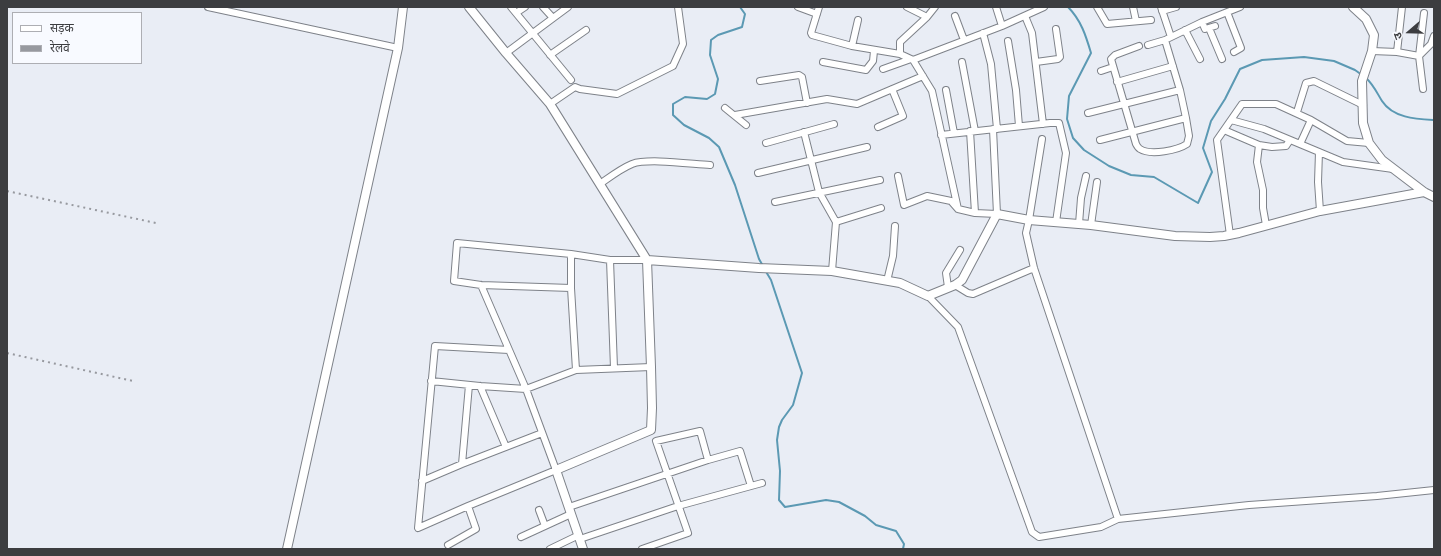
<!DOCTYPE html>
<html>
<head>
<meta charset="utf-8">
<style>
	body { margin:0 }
	#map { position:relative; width:1441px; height:556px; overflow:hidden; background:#e9edf5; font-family:Mulish,"Noto Sans Devanagari",sans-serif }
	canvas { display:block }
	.frame { position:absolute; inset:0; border:8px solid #3c3d40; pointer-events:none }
	.legend { position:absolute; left:12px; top:12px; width:130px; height:52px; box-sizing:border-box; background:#f8faff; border:1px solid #adaeb3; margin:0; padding:5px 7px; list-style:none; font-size:12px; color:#3c3d40 }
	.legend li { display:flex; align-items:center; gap:8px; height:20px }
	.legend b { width:20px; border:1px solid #adaeb3 }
	.north { position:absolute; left:1389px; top:12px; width:40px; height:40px; -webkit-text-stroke:3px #f8faff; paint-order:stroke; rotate:250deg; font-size:11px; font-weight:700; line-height:16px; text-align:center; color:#3c3d40 }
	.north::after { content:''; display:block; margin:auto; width:14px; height:18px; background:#3c3d40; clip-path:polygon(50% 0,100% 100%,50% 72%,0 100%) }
</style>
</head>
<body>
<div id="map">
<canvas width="1441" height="556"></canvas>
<div class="frame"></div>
<ul class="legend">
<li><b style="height:5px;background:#fff"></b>सड़क</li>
<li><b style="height:5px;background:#97999f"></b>रेलवे</li>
</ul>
<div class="north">उ</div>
</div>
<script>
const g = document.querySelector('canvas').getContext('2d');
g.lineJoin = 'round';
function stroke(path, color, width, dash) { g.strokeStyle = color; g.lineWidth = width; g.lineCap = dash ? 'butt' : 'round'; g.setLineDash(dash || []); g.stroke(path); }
stroke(new Path2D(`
	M 740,7 L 745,14 L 742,27 L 718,35 L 711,40 L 710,55 L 718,79 L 715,94 L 707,99 L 685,97 L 673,104 L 673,115 L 684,125 L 709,138 L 719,147 L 735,185 L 759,259 L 763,266
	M 1068,7 C 1081,20 1086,36 1091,53 L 1069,96 L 1067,119 L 1073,138 L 1084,150 L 1109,166 L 1131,175 L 1154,177 L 1198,203 L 1212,172 L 1203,148 L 1211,121 L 1225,99 L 1240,69 L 1262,60 L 1304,57 L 1334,61 L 1355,70 L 1362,75
	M 1366,78 C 1373,84 1377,93 1382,101 C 1393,118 1416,119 1434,120
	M 765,270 L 771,280 L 802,373 L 793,405 L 782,420 L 779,427 L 777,440 L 780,471 L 779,500 L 785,507 L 826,500 L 839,502 L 865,516 L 876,525 L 896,531 L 904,544 L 903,549`), '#5b99b3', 2);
const street = new Path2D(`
	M 208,7 L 398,48
	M 511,7 L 571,80
	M 543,7 L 553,18
	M 798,7 L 817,14
	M 819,7 L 811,33 L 812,35 L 852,46 L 900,54 L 913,60 L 932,91 L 958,209
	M 907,7 L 927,17
	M 996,7 L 1002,26
	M 1097,7 L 1107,24 L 1151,20
	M 1133,7 L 1136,21
	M 1161,7 L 1171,37
	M 1162,11 L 1176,7
	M 1227,12 L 1241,48 L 1234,52
	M 516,13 L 525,7
	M 955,16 L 964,40
	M 1025,16 L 1032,33 L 1043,124
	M 1202,22 L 1205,29 L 1215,26
	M 1209,28 L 1222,59
	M 1185,30 L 1200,59
	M 983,33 L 991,64 L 997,129
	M 1008,41 L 1016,90 L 1019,126
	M 1148,45 L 1165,40 L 1202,22 L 1240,7
	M 852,46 L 858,20
	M 1139,46 L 1115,55 L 1111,59 L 1136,144 C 1137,146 1138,148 1140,149 C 1151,156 1178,150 1187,144 L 1189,136 L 1186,118
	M 1372,51 L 1397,52 L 1419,56 L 1431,44 L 1434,36
	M 1397,52 L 1402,7
	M 506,53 L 568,7
	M 900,54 L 900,42 L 927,17 L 935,7
	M 550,55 L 586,30
	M 913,60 L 1002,26 L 1044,7
	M 823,62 L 866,70 L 873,61 L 874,51
	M 962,62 L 975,131
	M 1036,62 L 1058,59 L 1060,57 L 1056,29
	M 883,69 L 911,59
	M 1101,71 L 1113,67
	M 760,81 L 799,75 L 802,77 L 807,103
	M 1117,82 L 1173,66
	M 1423,89 L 1419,56 L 1424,13
	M 946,90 L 954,133
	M 550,104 L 575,87 L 580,89 L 617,94 L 673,66 L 683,44 L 678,7
	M 725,108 L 746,125
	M 1297,112 L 1306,83 L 1314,81 L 1363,105
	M 1088,113 L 1180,90
	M 735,115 L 827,99 L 857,104 L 923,76
	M 1231,120 L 1264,129 L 1343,162 L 1393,169
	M 878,127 L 903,116 L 892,89
	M 1224,130 L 1259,145 L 1272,147 L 1286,146 L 1290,140
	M 970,131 L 975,213
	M 804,132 L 819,192 L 836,222 L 832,271
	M 941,135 L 1050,123 L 1059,123 L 1066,153 L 1056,222
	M 1042,139 L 1029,220 L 1026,233 L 1034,268 L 1118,519 L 1249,505 L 1377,496 L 1434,490
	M 1100,140 L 1186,118 L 1180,90 L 1165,40
	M 766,143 L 834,124
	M 1300,144 L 1311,120
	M 1259,145 L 1257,162 L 1263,190 L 1263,208 L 1266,225
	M 1319,152 L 1318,182 L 1320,211
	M 758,173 L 867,147
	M 898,176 L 904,205 L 927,196 L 951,201 L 958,209 L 975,213 L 997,214 L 993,129
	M 600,184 C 610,177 620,169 632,164 C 648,158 691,164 710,165
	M 775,202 L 880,180
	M 836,222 L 881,208
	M 1079,224 L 1081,198 L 1086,176
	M 1091,225 L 1097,182
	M 1230,235 L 1217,140 L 1242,104 L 1276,104 L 1311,120 L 1347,141 L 1369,143
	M 571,254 L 571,288 L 576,370
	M 610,260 L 614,368
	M 887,281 L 893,256 L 895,226
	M 481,285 L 526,389 L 556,470 L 468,506 L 418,528 L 435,346 L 509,350
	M 955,285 L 968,293 L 973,294 L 1034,268
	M 948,287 L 946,273 L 960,250
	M 571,288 L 481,285 L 454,281 L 457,243 L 571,254 L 610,260 L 647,260
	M 928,296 L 958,327 L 1032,532 L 1039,537 L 1101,527 L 1118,519
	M 431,381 L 480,386 L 526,389 L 576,370 L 651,367
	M 480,386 L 506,447
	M 462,464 L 469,385
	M 422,481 L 462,464 L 542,433
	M 569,507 L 708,460 L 740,451 L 751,486
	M 539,510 L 545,526
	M 521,537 L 571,514
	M 580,539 L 678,506 L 762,483
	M 448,545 L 476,529 L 468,506
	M 550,549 L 579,535
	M 642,549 L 688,533 L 656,441 L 700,431 L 708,460`);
const secondary = new Path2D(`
	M 469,7 L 506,53 L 550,104 L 647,260 L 651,367 L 652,408 L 651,430 L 556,470 L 583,549
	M 1353,7 L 1366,19 L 1374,35 L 1372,51 L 1362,81 L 1363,123 L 1369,143 L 1382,160 L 1424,192 L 1434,197
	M 647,260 L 759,268 L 832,271 L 900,283 L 928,296 L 955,285 L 962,280 L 997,214 L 1029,220 L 1091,225 L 1175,236 L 1210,237 L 1224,236 L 1239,233 L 1320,211 L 1424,192
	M 287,549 L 398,48 L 403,7`);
stroke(street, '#7e8289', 8);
stroke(secondary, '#7e8289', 10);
stroke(street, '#fff', 6);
stroke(secondary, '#fff', 8);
stroke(new Path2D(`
	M 7,191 L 156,223
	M 7,353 L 133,381`), '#97999f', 2, [2, 4]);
</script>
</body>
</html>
